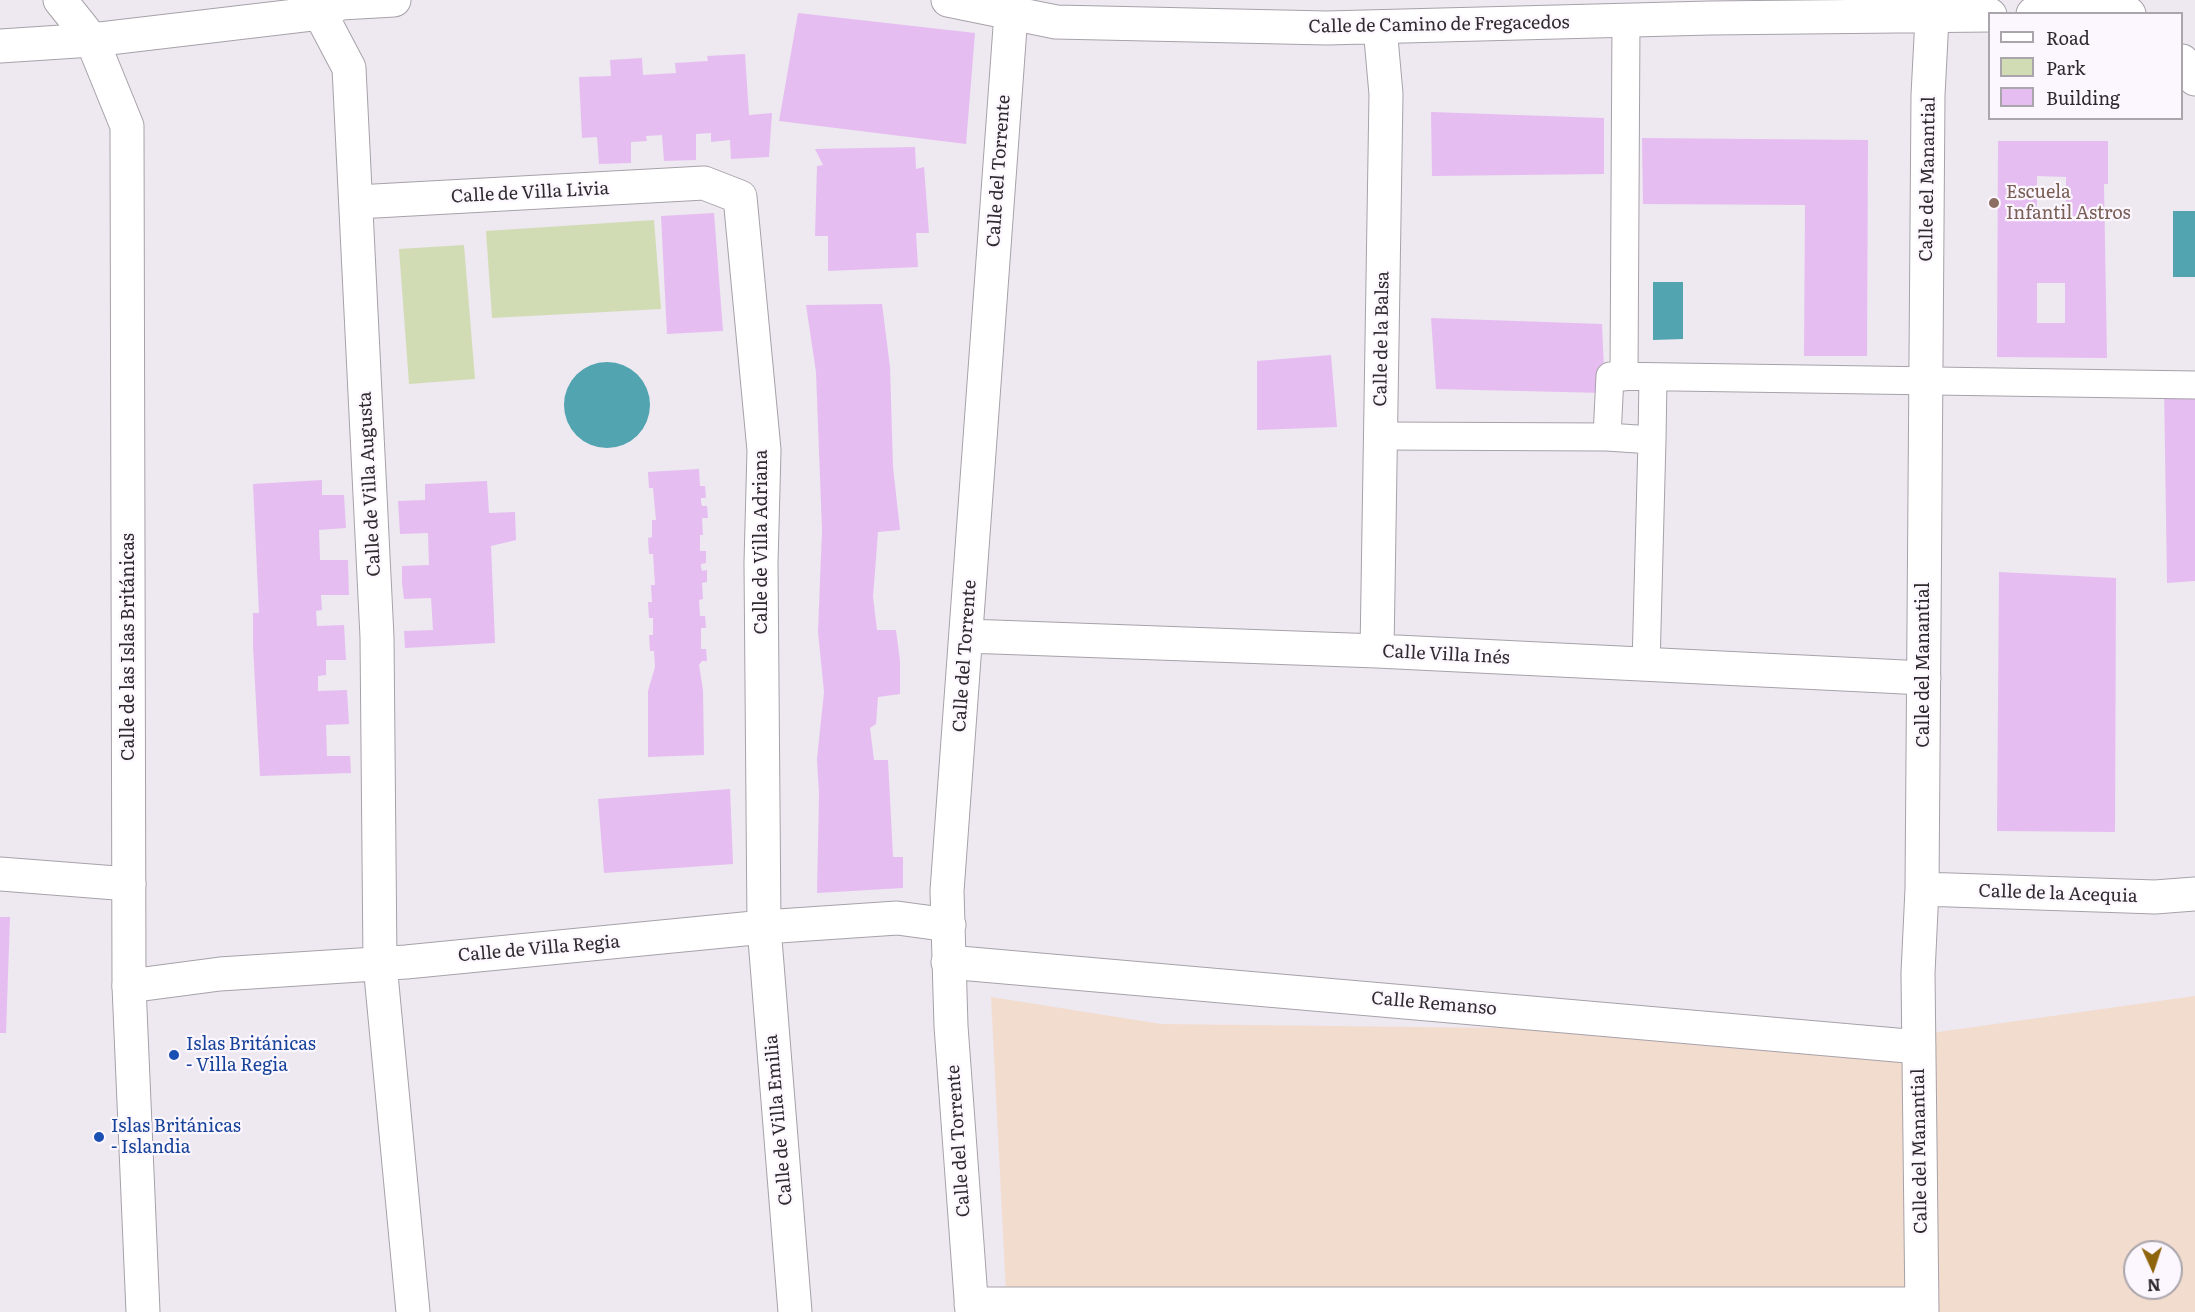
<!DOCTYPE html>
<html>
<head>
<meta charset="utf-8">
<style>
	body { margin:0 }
	#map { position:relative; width:2195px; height:1312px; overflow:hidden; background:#eee8f0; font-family:Literata,serif }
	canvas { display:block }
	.legend { position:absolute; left:1988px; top:12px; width:195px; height:108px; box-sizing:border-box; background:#fcf6fe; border:2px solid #aaa5ab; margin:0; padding:8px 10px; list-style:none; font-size:18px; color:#2e2b2e }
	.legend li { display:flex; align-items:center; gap:12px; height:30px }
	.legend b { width:30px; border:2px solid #aaa5ab }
	.north { position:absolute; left:2123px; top:1240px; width:60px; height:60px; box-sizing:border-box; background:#fcf6fe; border:2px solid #aaa5ab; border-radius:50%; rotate:177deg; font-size:16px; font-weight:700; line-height:24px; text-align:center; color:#2e2b2e }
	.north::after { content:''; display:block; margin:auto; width:21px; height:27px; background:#8f650c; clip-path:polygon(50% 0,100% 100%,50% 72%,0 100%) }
</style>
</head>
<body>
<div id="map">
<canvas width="2195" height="1312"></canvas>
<ul class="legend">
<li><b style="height:8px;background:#fff"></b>Road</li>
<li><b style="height:16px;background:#d2dcb4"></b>Park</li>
<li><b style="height:16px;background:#e5bdf1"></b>Building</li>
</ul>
<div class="north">N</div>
</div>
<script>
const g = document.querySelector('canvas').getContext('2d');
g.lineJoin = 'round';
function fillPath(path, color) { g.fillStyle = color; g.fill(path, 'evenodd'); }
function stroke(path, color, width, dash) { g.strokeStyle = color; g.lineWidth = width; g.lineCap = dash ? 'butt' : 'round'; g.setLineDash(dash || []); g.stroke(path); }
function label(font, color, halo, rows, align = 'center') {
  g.font = font + ' Literata,serif'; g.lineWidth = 4.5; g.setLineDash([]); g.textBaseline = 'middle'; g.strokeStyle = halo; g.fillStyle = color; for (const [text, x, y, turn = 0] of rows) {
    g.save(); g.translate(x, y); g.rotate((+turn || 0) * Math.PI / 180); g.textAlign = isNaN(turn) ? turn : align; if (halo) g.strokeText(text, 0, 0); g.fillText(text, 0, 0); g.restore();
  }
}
fillPath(new Path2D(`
	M 2195,996 L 2195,1312 L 1007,1312 L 991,997 L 1161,1024 L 1931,1033 ZM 2135,1252 L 2171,1252 L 2171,1288 L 2135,1288 Z`), '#f2dcce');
fillPath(new Path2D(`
	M 654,220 L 661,309 L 492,318 L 486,231 Z
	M 464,245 L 475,379 L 409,384 L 399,249 Z`), '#d2dcb4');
fillPath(new Path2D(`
	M 2173,211 L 2195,211 L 2195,277 L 2173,277 Z
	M 1653,282 L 1683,282 L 1683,339 L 1653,340 Z
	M564 405a43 43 0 1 1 86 0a43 43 0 1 1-86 0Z`), '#51a4b0');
fillPath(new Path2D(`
	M 798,13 L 975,33 L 966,144 L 779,121 Z
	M 745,54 L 749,115 L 772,113 L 769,157 L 731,159 L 730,140 L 711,142 L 711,133 L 696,134 L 696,160 L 664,161 L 662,135 L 646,136 L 647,141 L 631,142 L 631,163 L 599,164 L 597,137 L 582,138 L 579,77 L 611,76 L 610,60 L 642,58 L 643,75 L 676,73 L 675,63 L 708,61 L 707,56 Z
	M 1431,112 L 1604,118 L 1604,174 L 1432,176 Z
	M 1642,138 L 1868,140 L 1867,356 L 1804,356 L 1805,205 L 1643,204 Z
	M 1998,141 L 2108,141 L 2108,184 L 2104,184 L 2107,358 L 1997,357 ZM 2037,176 L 2066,177 L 2066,215 L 2037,215 ZM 2037,283 L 2065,283 L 2065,323 L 2037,323 Z
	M 915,147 L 916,169 L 924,167 L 929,233 L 916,233 L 918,267 L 828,271 L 828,236 L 815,236 L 817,166 L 823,165 L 815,149 Z
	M 714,213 L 723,331 L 667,334 L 661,216 Z
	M 882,304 L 890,367 L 893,467 L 900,530 L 878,532 L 873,597 L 877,630 L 896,630 L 900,661 L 900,694 L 878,697 L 876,724 L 870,728 L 874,760 L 888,760 L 893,857 L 903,857 L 903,888 L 817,893 L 819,794 L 817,759 L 824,692 L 818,632 L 822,530 L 816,372 L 806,305 Z
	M 1431,318 L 1602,324 L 1605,393 L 1436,389 Z
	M 1331,355 L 1337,427 L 1257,430 L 1257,361 Z
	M 2164,385 L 2195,385 L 2195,581 L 2167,583 Z
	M 699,469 L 700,486 L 705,486 L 706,498 L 701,498 L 701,502 L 702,506 L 707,506 L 708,518 L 702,518 L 703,535 L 700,535 L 700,551 L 706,551 L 706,563 L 701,564 L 701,567 L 702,571 L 707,570 L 707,582 L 702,583 L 703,599 L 699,600 L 700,616 L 705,616 L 706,628 L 701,628 L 701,649 L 706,649 L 707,661 L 702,661 L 699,665 L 703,690 L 704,755 L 648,757 L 648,691 L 655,667 L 654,651 L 650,651 L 649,635 L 653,635 L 653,618 L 649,618 L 648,602 L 652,602 L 651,585 L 655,585 L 653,554 L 649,554 L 648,538 L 652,537 L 652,520 L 656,520 L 653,488 L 649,488 L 648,472 Z
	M 322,480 L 322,495 L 344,495 L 346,528 L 319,530 L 320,560 L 348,560 L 349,595 L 321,595 L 322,610 L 316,611 L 317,626 L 344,625 L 346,660 L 326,660 L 326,675 L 318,676 L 318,691 L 347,690 L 349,724 L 326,725 L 327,756 L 350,756 L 351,773 L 260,776 L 253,646 L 253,613 L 259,613 L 253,484 Z
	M 487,481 L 489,513 L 515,512 L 516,540 L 491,546 L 495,643 L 405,648 L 404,631 L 433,630 L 431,598 L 404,599 L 402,583 L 402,566 L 429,565 L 428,533 L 400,534 L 398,501 L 425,500 L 425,484 Z
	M 1999,572 L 2116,578 L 2115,832 L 1997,831 Z
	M 730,789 L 733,864 L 604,873 L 598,799 Z
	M 0,917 L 10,917 L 6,1033 L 0,1033 Z`), '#e5bdf1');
const pedestrian = new Path2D(`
	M 1624,377 L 1626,21
	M 1653,377 L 1652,440 L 1607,437 L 1610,376 L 2195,385
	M 1381,436 L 1607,437
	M 1646,665 L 1652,440`);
const minor = new Path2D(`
	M 319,0 L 320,13 L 349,68 L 377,637 L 380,964 L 413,1312
	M 948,0 L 1056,22 L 1327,28 L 1710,18 L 1990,15
	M 2033,14 L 2120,10 L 2129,14
	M 0,46 L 92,40 L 320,13 L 341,3 L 394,0
	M 2182,61 L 2195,79
	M 357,202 L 704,183 L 740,197 L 764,450 L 761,563 L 764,927 L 795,1312
	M 967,636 L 1377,651 L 1924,678
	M 1377,651 L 1386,94 L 1380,27
	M 0,874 L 129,884
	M 1922,889 L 2155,897 L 2195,894
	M 948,962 L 1919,1047
	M 129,986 L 220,974 L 406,962 L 764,927 L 897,918 L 949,925
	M 971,1304 L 1922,1304
	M 972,1312 L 951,1026 L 947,891 L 1012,0
	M 1922,1312 L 1918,973 L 1922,889 L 1928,95 L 1932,18`);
const tertiary = new Path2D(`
	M 60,0 L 92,40 L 127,126 L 129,986 L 143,1312`);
stroke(pedestrian, '#a7a1a9', 29);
stroke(minor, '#a7a1a9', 35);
stroke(tertiary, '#a7a1a9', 35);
stroke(pedestrian, '#fff', 27);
stroke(minor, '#fff', 33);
stroke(tertiary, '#fff', 33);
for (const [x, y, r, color] of [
	[1994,203,6,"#8d6e63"],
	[174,1055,6,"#1a4fb4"],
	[99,1137,6,"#1a4fb4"]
]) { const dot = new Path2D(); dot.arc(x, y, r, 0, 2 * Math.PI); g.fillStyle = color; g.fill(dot); stroke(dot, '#fcf6fe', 2); }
label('18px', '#2e2b2e', '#fcf6fe', [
	["Calle de Camino de Fregacedos",1439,25,-1],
	["Calle del Torrente",999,171,-86],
	["Calle del Manantial",1928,179,-89],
	["Calle de Villa Livia",530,193,-3],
	["Calle de la Balsa",1382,339,-89],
	["Calle de Villa Augusta",370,484,-93],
	["Calle de Villa Adriana",762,542,-90],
	["Calle de las Islas Británicas",129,647,-90],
	["Calle Villa Inés",1446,655,3],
	["Calle del Torrente",965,656,-86],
	["Calle del Manantial",1924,665,-90],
	["Calle de la Acequia",2058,894,2],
	["Calle de Villa Regia",539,949,-5],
	["Calle Remanso",1434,1004,5],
	["Calle de Villa Emilia",779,1120,-95],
	["Calle del Torrente",959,1141,-94],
	["Calle del Manantial",1920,1151,-91]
]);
label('18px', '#785e54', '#fcf6fe', [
	["Escuela",2006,193],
	["Infantil Astros",2006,214]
], 'left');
label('18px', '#164399', '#fcf6fe', [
	["Islas Británicas",186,1045],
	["- Villa Regia",186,1066],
	["Islas Británicas",111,1127],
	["- Islandia",111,1148]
], 'left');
</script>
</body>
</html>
